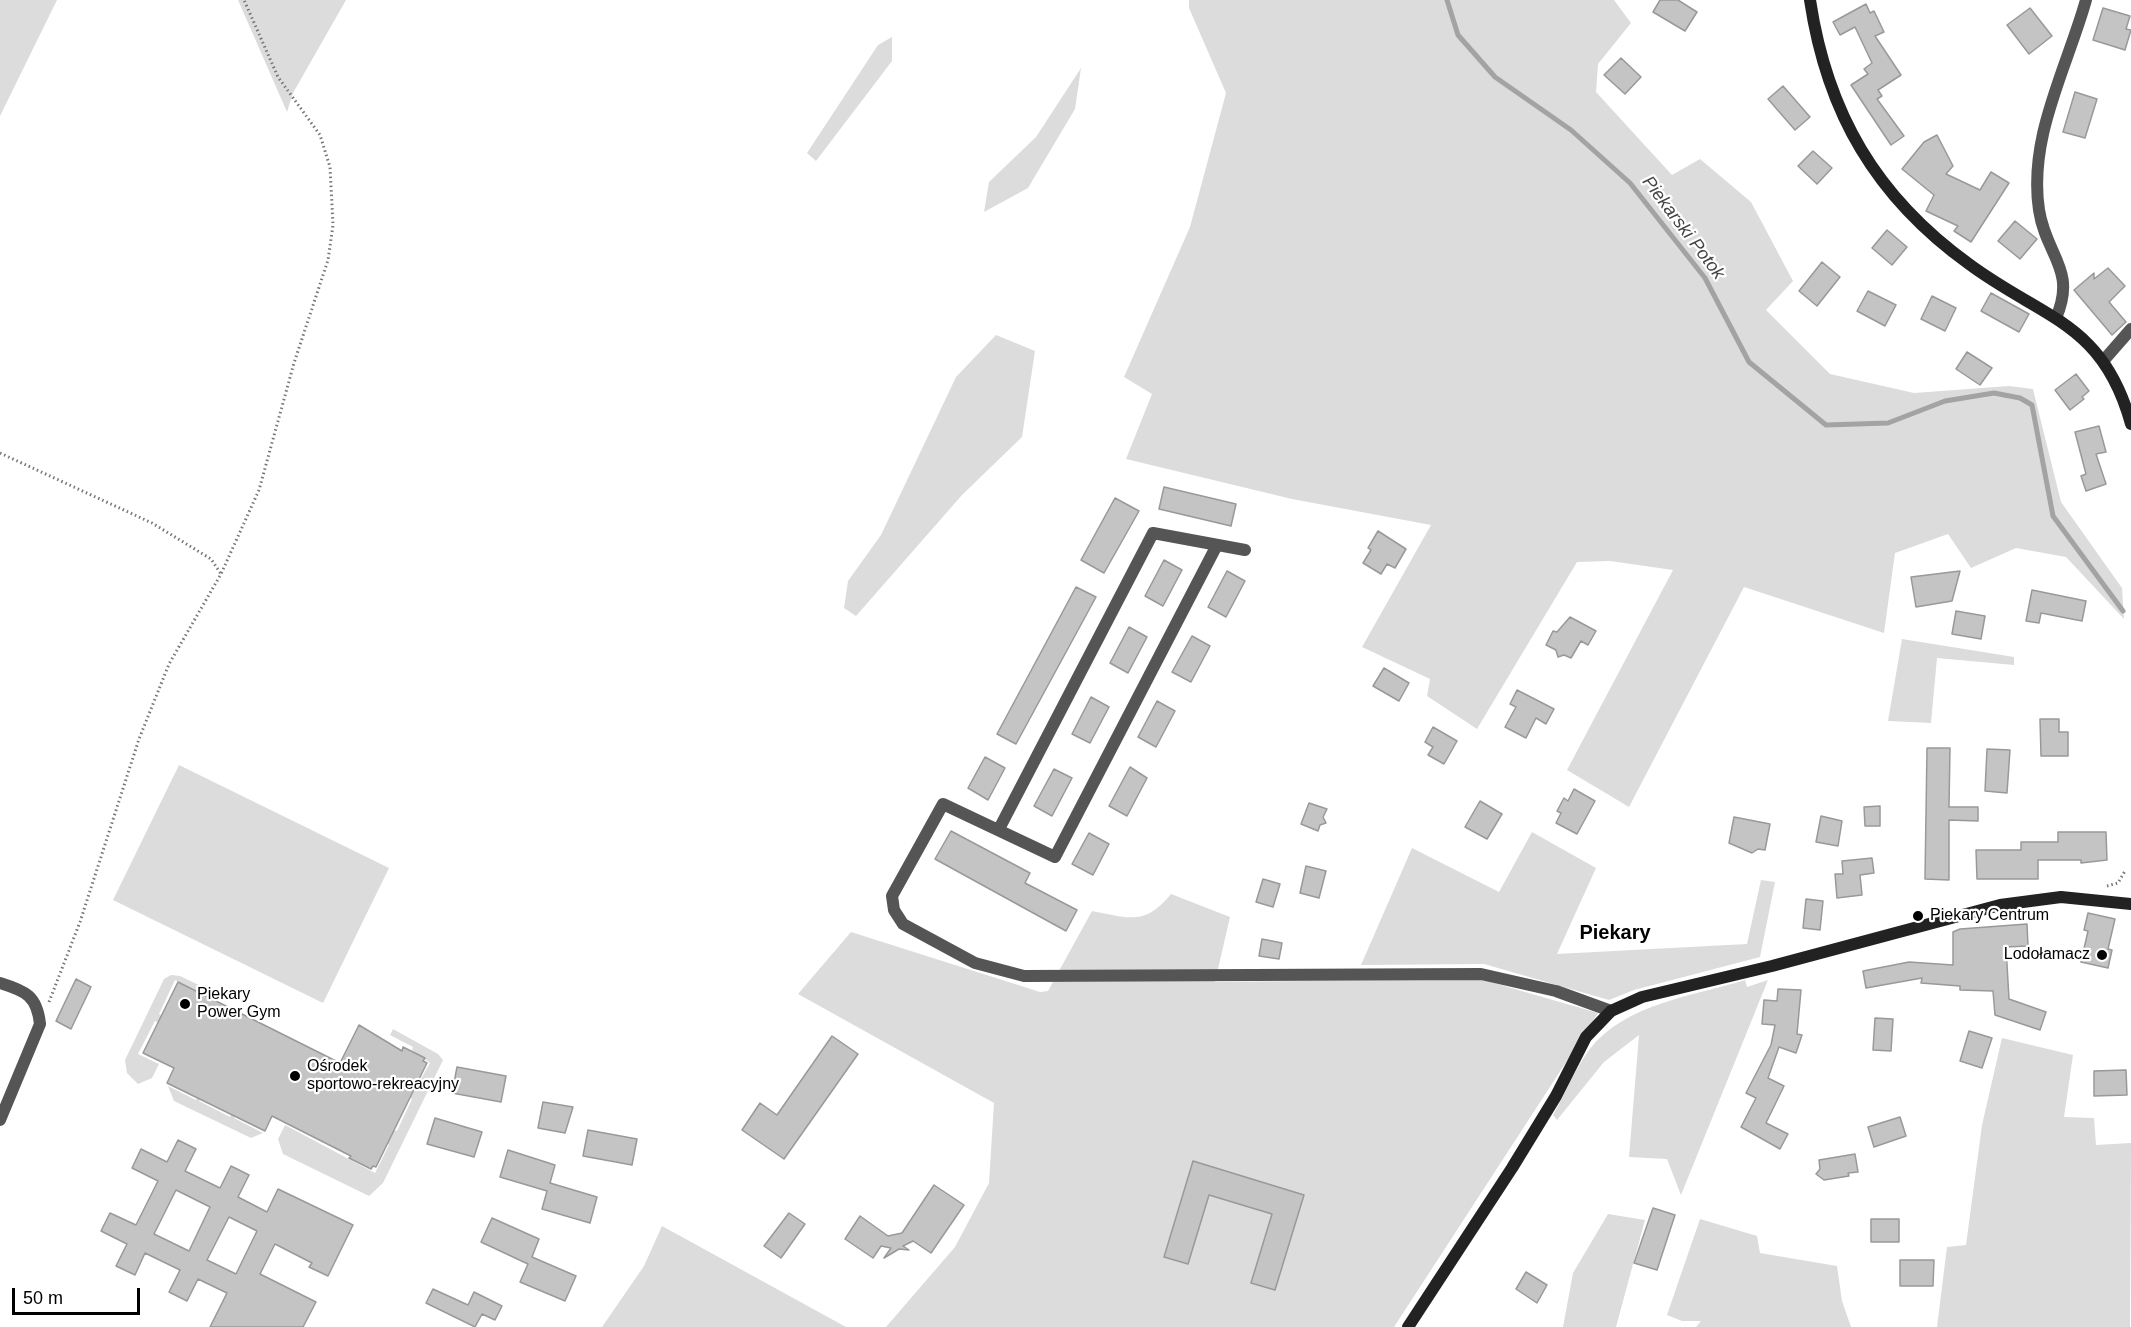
<!DOCTYPE html>
<html>
<head>
<meta charset="utf-8">
<style>
	body { margin:0 }
	#map { position:relative; width:2131px; height:1327px; overflow:hidden; background:#fff; font-family:Helvetica,sans-serif }
	canvas { display:block }
	.scale { position:absolute; left:12px; top:1288px; width:128px; height:27px; box-sizing:border-box; border:3px solid #000; border-top:0; padding-left:8px; font-size:18px; line-height:21px; white-space:nowrap; color:#000; -webkit-text-stroke:4px #fff; paint-order:stroke }
</style>
</head>
<body>
<div id="map">
<canvas width="2131" height="1327"></canvas>
<div class="scale">50 m</div>
</div>
<script>
const g = document.querySelector('canvas').getContext('2d');
g.lineJoin = 'round';
function fillPath(path, color) { g.fillStyle = color; g.fill(path, 'evenodd'); }
function stroke(path, color, width, dash) { g.strokeStyle = color; g.lineWidth = width; g.lineCap = dash ? 'butt' : 'round'; g.setLineDash(dash || []); g.stroke(path); }
function label(font, color, halo, rows, align = 'center') {
  g.font = font + ' Helvetica,sans-serif'; g.lineWidth = 4.5; g.setLineDash([]); g.textBaseline = 'middle'; g.strokeStyle = halo; g.fillStyle = color; for (const [text, x, y, turn = 0] of rows) {
    g.save(); g.translate(x, y); g.rotate((+turn || 0) * Math.PI / 180); g.textAlign = isNaN(turn) ? turn : align; if (halo) g.strokeText(text, 0, 0); g.fillText(text, 0, 0); g.restore();
  }
}
fillPath(new Path2D(`
	M 0,0 L 57,0 L 0,116 Z
	M 238,0 L 346,0 L 293,93 L 287,112 Z
	M 1189,0 L 1614,0 L 1631,23 L 1598,64 L 1596,92 L 1672,175 L 1700,159 L 1751,202 L 1793,281 L 1766,310 L 1830,374 L 1914,393 L 2009,386 L 2033,389 L 2061,502 L 2122,588 L 2124,619 L 2066,557 L 2016,548 L 1971,568 L 1948,534 L 1895,553 L 1884,633 L 1744,587 L 1629,807 L 1567,770 L 1673,570 L 1610,561 L 1577,562 L 1477,729 L 1427,696 L 1430,679 L 1362,647 L 1431,525 L 1292,499 L 1126,459 L 1152,394 L 1124,377 L 1190,227 L 1226,93 L 1189,8 Z
	M 892,37 L 892,61 L 816,161 L 807,153 L 878,45 Z
	M 1081,68 L 1075,109 L 1028,188 L 984,212 L 989,182 L 1036,137 Z
	M 996,335 L 1035,351 L 1022,437 L 962,495 L 856,616 L 844,608 L 848,581 L 881,535 L 956,377 Z
	M 1902,639 L 2014,657 L 2014,665 L 1937,658 L 1931,723 L 1888,721 Z
	M 179,765 L 389,868 L 323,1003 L 113,900 Z
	M 1532,832 L 1596,868 L 1557,954 L 1747,944 L 1761,880 L 1775,882 L 1760,957 L 1634,990 L 1609,1000 L 1484,964 L 1361,965 L 1412,848 L 1499,892 Z
	M 1171,894 L 1230,917 L 1215,982 L 1480,979 L 1598,1013 L 1394,1327 L 886,1327 L 955,1247 L 989,1183 L 994,1103 L 798,994 L 851,932 L 1040,992 L 1048,991 L 1092,911 C 1129,918 1145,926 1171,894 Z
	M 171,975 L 180,976 L 201,986 L 200,992 L 175,980 L 159,1014 L 172,1021 L 169,1028 L 155,1021 L 138,1054 L 159,1064 L 152,1078 L 138,1084 L 127,1073 L 125,1060 L 164,979 Z
	M 1745,980 L 1747,987 L 1768,980 L 1681,1195 L 1667,1159 L 1629,1157 L 1639,1035 L 1604,1062 L 1557,1120 L 1553,1115 C 1565,1094 1575,1069 1589,1050 C 1624,1004 1693,996 1745,980 Z
	M 393,1029 L 438,1054 L 443,1060 L 383,1183 L 369,1196 L 283,1154 L 278,1139 L 285,1125 L 375,1173 L 389,1145 L 387,1143 L 393,1130 L 397,1131 L 412,1099 L 410,1098 L 430,1063 L 412,1050 L 413,1047 L 390,1035 Z
	M 2002,1038 L 2073,1055 L 2064,1117 L 2094,1118 L 2096,1145 L 2131,1143 L 2130,1327 L 1937,1327 L 1947,1247 L 1966,1245 L 1982,1125 Z
	M 168,1086 L 196,1100 L 203,1086 L 206,1087 L 199,1101 L 230,1117 L 238,1102 L 241,1103 L 234,1118 L 263,1133 L 251,1138 L 174,1101 Z
	M 1608,1214 L 1645,1220 L 1616,1327 L 1563,1327 L 1573,1273 Z
	M 1700,1219 L 1757,1236 L 1760,1253 L 1837,1266 L 1842,1301 L 1851,1327 L 1696,1327 L 1701,1321 L 1682,1321 L 1667,1315 Z
	M 662,1226 L 846,1327 L 602,1327 L 644,1266 Z`), '#dcdcdc');
stroke(new Path2D(`
	M 1447,0 L 1458,35 L 1495,77 L 1571,130 L 1630,183 L 1705,278 L 1749,362 L 1826,425 L 1888,423 L 1945,401 L 1994,393 L 2020,398 L 2032,405 L 2053,516 L 2123,611`), '#a3a3a3', 5);
const building = new Path2D(`
	M 1660,0 L 1678,0 L 1697,12 L 1685,31 L 1653,12 Z
	M 1866,4 L 1870,13 L 1874,11 L 1884,32 L 1875,36 L 1901,75 L 1878,90 L 1882,96 L 1877,99 L 1904,136 L 1891,145 L 1851,85 L 1868,74 L 1864,69 L 1872,63 L 1855,27 L 1840,35 L 1833,22 Z
	M 2030,8 L 2052,36 L 2029,54 L 2007,25 Z
	M 2103,8 L 2130,16 L 2126,29 L 2131,30 L 2125,50 L 2093,40 Z
	M 1621,58 L 1641,77 L 1625,94 L 1604,75 Z
	M 1783,86 L 1810,117 L 1795,130 L 1768,99 Z
	M 2075,92 L 2097,99 L 2085,138 L 2063,132 Z
	M 1937,135 L 1953,166 L 1946,174 L 1980,190 L 1991,172 L 2009,183 L 1971,242 L 1954,231 L 1958,226 L 1926,211 L 1934,195 L 1902,169 L 1924,142 Z
	M 1813,151 L 1832,168 L 1817,184 L 1798,166 Z
	M 2015,221 L 2037,239 L 2020,259 L 1998,241 Z
	M 1887,230 L 1907,247 L 1892,265 L 1872,248 Z
	M 1822,262 L 1840,277 L 1817,306 L 1799,291 Z
	M 2108,268 L 2125,286 L 2109,302 L 2126,322 L 2112,335 L 2074,290 L 2094,273 L 2094,279 Z
	M 1868,291 L 1896,305 L 1885,326 L 1857,311 Z
	M 1991,293 L 2029,314 L 2019,332 L 1981,311 Z
	M 1932,296 L 1956,308 L 1945,331 L 1921,319 Z
	M 1967,352 L 1992,368 L 1980,385 L 1956,369 Z
	M 2076,374 L 2089,391 L 2082,397 L 2084,399 L 2070,410 L 2055,390 Z
	M 2099,426 L 2106,452 L 2096,454 L 2106,484 L 2086,491 L 2081,476 L 2086,474 L 2075,432 Z
	M 1164,487 L 1236,504 L 1231,526 L 1159,509 Z
	M 1115,498 L 1139,511 L 1104,573 L 1081,560 Z
	M 1378,531 L 1406,549 L 1395,568 L 1387,564 L 1381,574 L 1363,563 L 1371,550 L 1368,548 Z
	M 1164,560 L 1182,570 L 1163,606 L 1145,596 Z
	M 1227,571 L 1245,581 L 1226,617 L 1208,607 Z
	M 1960,571 L 1952,601 L 1916,607 L 1911,577 Z
	M 1076,587 L 1096,597 L 1016,744 L 997,734 Z
	M 2032,590 L 2086,601 L 2082,621 L 2041,613 L 2039,623 L 2026,621 Z
	M 1956,611 L 1985,616 L 1981,639 L 1952,634 Z
	M 1570,617 L 1596,631 L 1588,645 L 1581,641 L 1571,658 L 1564,655 L 1558,657 L 1556,650 L 1546,645 L 1553,631 L 1557,632 Z
	M 1129,627 L 1147,637 L 1128,673 L 1110,663 Z
	M 1192,636 L 1210,646 L 1191,682 L 1172,672 Z
	M 1384,668 L 1409,683 L 1399,701 L 1373,686 Z
	M 1517,690 L 1554,709 L 1546,724 L 1536,718 L 1526,738 L 1505,727 L 1516,707 L 1510,704 Z
	M 1091,697 L 1109,707 L 1090,743 L 1072,734 Z
	M 1157,701 L 1175,711 L 1156,747 L 1138,737 Z
	M 2040,719 L 2059,719 L 2059,732 L 2068,732 L 2068,756 L 2041,756 Z
	M 1433,727 L 1457,741 L 1444,764 L 1428,755 L 1433,747 L 1425,742 Z
	M 1927,748 L 1950,748 L 1949,807 L 1978,807 L 1978,821 L 1949,820 L 1949,880 L 1925,879 Z
	M 1987,749 L 2010,750 L 2007,793 L 1985,791 Z
	M 985,757 L 1005,768 L 988,800 L 968,788 Z
	M 1130,767 L 1147,778 L 1127,816 L 1109,806 Z
	M 1054,769 L 1072,778 L 1052,816 L 1034,806 Z
	M 1574,789 L 1595,801 L 1577,834 L 1556,823 L 1561,813 L 1557,811 L 1564,798 L 1568,801 Z
	M 1480,801 L 1502,814 L 1487,839 L 1465,827 Z
	M 1309,803 L 1327,809 L 1323,817 L 1326,823 L 1320,825 L 1318,831 L 1301,824 Z
	M 1880,806 L 1880,826 L 1865,826 L 1864,807 Z
	M 1821,816 L 1842,821 L 1838,846 L 1816,842 Z
	M 1734,817 L 1770,824 L 1765,850 L 1758,849 L 1752,853 L 1729,843 Z
	M 951,831 L 1030,873 L 1025,883 L 1077,910 L 1066,931 L 935,859 Z
	M 2058,832 L 2106,832 L 2107,860 L 2081,863 L 2081,860 L 2038,860 L 2038,879 L 1977,879 L 1976,850 L 2021,850 L 2021,842 L 2058,842 Z
	M 1089,833 L 1109,844 L 1093,875 L 1072,864 Z
	M 1872,858 L 1874,873 L 1860,875 L 1862,895 L 1837,898 L 1835,874 L 1843,874 L 1842,861 Z
	M 1306,866 L 1326,871 L 1319,898 L 1300,893 Z
	M 1263,879 L 1280,884 L 1273,907 L 1256,902 Z
	M 1806,899 L 1823,901 L 1820,930 L 1803,928 Z
	M 2088,913 L 2115,919 L 2108,949 L 2112,950 L 2108,968 L 2081,962 L 2088,931 L 2084,930 Z
	M 2027,924 L 2028,946 L 2006,947 L 2009,999 L 2046,1012 L 2040,1030 L 1995,1015 L 1993,991 L 1960,990 L 1960,986 L 1921,983 L 1922,978 L 1866,988 L 1863,971 L 1909,962 L 1953,965 L 1953,932 L 1960,929 Z
	M 1262,939 L 1282,943 L 1279,959 L 1259,956 Z
	M 76,979 L 91,987 L 71,1029 L 56,1021 Z
	M 178,982 L 340,1063 L 359,1025 L 402,1051 L 403,1047 L 425,1058 L 423,1061 L 427,1063 L 376,1167 L 373,1166 L 371,1169 L 349,1158 L 351,1156 L 272,1116 L 265,1131 L 167,1083 L 174,1068 L 143,1053 Z
	M 1778,989 L 1801,990 L 1797,1034 L 1802,1035 L 1796,1053 L 1779,1047 L 1768,1078 L 1784,1086 L 1766,1123 L 1788,1134 L 1780,1149 L 1741,1127 L 1756,1098 L 1746,1093 L 1771,1045 L 1775,1025 L 1762,1024 L 1764,1000 L 1777,1001 Z
	M 1875,1018 L 1893,1019 L 1891,1051 L 1873,1050 Z
	M 1969,1031 L 1992,1038 L 1982,1068 L 1960,1061 Z
	M 832,1036 L 858,1054 L 784,1159 L 742,1130 L 760,1103 L 777,1115 Z
	M 457,1067 L 506,1076 L 501,1102 L 452,1093 Z
	M 2126,1070 L 2127,1095 L 2094,1096 L 2094,1071 Z
	M 543,1102 L 573,1107 L 565,1133 L 538,1128 Z
	M 1900,1117 L 1906,1136 L 1874,1147 L 1868,1127 Z
	M 435,1118 L 482,1132 L 474,1157 L 427,1144 Z
	M 588,1130 L 637,1139 L 632,1165 L 583,1156 Z
	M 178,1140 L 196,1149 L 185,1171 L 220,1188 L 231,1166 L 249,1175 L 238,1197 L 267,1212 L 278,1189 L 353,1225 L 328,1276 L 309,1267 L 312,1263 L 275,1244 L 260,1274 L 316,1302 L 303,1327 L 210,1327 L 227,1293 L 198,1279 L 187,1301 L 169,1292 L 180,1270 L 145,1253 L 135,1275 L 116,1266 L 127,1244 L 101,1231 L 110,1213 L 136,1225 L 158,1181 L 132,1168 L 141,1149 L 167,1162 ZM 176,1190 L 210,1207 L 189,1251 L 154,1234 ZM 229,1217 L 257,1231 L 236,1274 L 207,1260 Z
	M 508,1150 L 555,1165 L 550,1183 L 597,1197 L 590,1223 L 542,1209 L 547,1191 L 500,1177 Z
	M 1855,1154 L 1858,1172 L 1848,1173 L 1849,1176 L 1824,1180 L 1816,1174 L 1820,1169 L 1819,1160 Z
	M 1193,1161 L 1304,1195 L 1275,1290 L 1251,1283 L 1272,1214 L 1209,1195 L 1188,1264 L 1164,1257 Z
	M 934,1185 L 964,1205 L 931,1253 L 913,1241 L 903,1246 L 909,1250 L 899,1249 L 884,1258 L 891,1248 L 881,1246 L 873,1258 L 845,1239 L 860,1216 L 888,1236 L 902,1233 Z
	M 1653,1208 L 1675,1215 L 1657,1270 L 1634,1263 Z
	M 789,1213 L 805,1224 L 781,1258 L 764,1246 Z
	M 492,1218 L 539,1239 L 532,1257 L 576,1276 L 565,1301 L 520,1282 L 528,1264 L 481,1242 Z
	M 1871,1219 L 1899,1219 L 1899,1242 L 1871,1242 Z
	M 1900,1260 L 1934,1260 L 1933,1286 L 1900,1286 Z
	M 1526,1272 L 1547,1285 L 1537,1303 L 1516,1289 Z
	M 433,1289 L 468,1305 L 474,1292 L 502,1306 L 495,1320 L 482,1314 L 475,1327 L 426,1303 Z`);
fillPath(building, '#c4c4c4');
stroke(building, '#999', 1.5);
stroke(new Path2D(`
	M 0,453 L 152,523 L 211,559 L 221,574
	M 2107,886 L 2118,883 L 2125,871
	M 49,1002 L 80,922 L 139,739 L 169,664 L 221,574 L 259,490 L 294,363 L 328,260 L 333,225 L 330,167 L 320,135 L 278,77 L 244,0`), '#777', 3, [1.5, 3]);
stroke(new Path2D(`
	M 2056,318 C 2077,269 2046,256 2039,210 C 2028,137 2067,68 2086,0
	M 2104,360 L 2131,329
	M 1217,545 L 1055,857 L 943,804 L 892,896 L 894,910 L 903,924 L 975,963 L 1024,976 L 1481,974 L 1556,991 L 1611,1011
	M 999,829 L 1153,533 L 1245,550
	M 0,983 C 26,991 37,996 40,1024 L 0,1120`), '#555', 12);
stroke(new Path2D(`
	M 1810,0 C 1827,113 1876,197 1969,264 C 2043,319 2103,322 2131,424
	M 1408,1327 L 1512,1168 L 1556,1096 L 1586,1037 L 1611,1011 L 1642,997 L 1772,966 L 2000,905 L 2061,897 L 2131,904`), '#222', 12);
for (const [x, y, r, color] of [
	[1918,916,6,"#000"],
	[2102,955,6,"#000"],
	[185,1004,6,"#000"],
	[295,1076,6,"#000"]
]) { const dot = new Path2D(); dot.arc(x, y, r, 0, 2 * Math.PI); g.fillStyle = color; g.fill(dot); stroke(dot, '#fff', 2); }
label('16px', '#000', '#fff', [
	["Piekary Centrum",1930,916],
	["Lodołamacz",2090,955,"right"],
	["Piekary",197,995],
	["Power Gym",197,1013],
	["Ośrodek",307,1067],
	["sportowo-rekreacyjny",307,1085]
], 'left');
label('italic 18px', '#444', '#fff', [
	["Piekarski Potok",1683,228,53]
]);
label('bold 20px', '#000', '#fff', [
	["Piekary",1615,933]
]);
</script>
</body>
</html>
